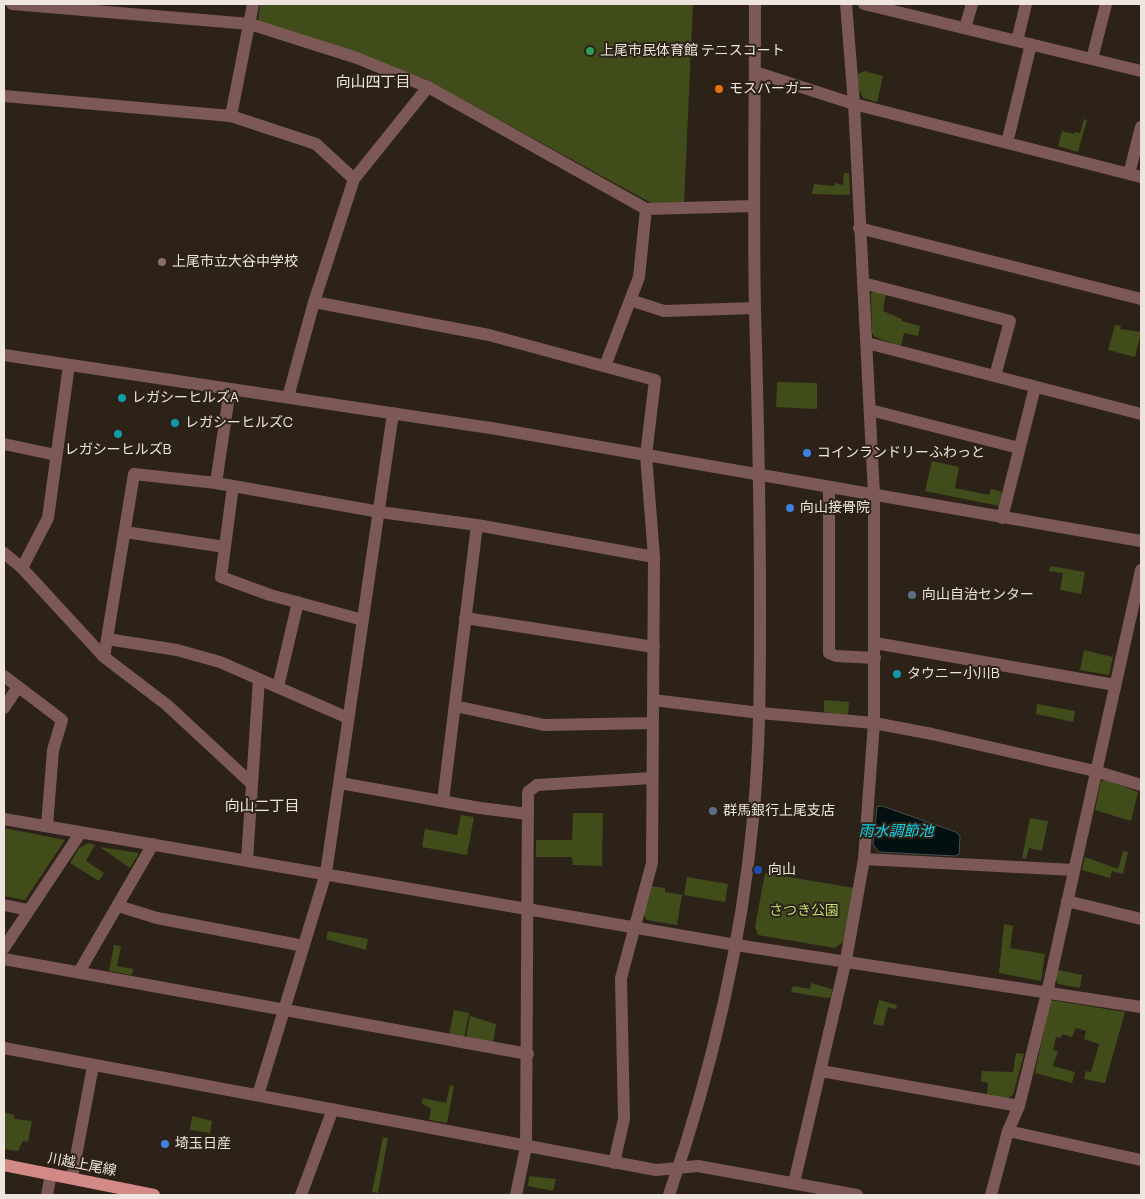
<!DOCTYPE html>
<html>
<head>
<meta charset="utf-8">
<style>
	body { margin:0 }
	#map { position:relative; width:1145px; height:1199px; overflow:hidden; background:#2d2218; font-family:Manrope,sans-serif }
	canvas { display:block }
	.frame { position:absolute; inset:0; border:5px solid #ede5de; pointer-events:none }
</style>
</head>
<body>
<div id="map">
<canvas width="1145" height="1199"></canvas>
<div class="frame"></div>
</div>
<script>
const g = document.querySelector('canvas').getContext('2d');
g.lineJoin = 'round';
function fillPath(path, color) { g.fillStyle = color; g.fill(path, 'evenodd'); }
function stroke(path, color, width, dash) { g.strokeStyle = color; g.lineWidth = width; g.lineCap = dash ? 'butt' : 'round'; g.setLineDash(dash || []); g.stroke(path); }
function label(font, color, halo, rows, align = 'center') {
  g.font = font + ' Manrope,"Noto Sans JP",sans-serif'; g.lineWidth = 4; g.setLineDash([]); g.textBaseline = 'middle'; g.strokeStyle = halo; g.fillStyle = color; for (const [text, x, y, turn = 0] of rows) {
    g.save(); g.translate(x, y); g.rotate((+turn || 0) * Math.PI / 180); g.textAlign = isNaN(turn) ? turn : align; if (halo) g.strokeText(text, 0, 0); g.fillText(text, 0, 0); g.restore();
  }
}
fillPath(new Path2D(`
	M 260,4 L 693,4 L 684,204 L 651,203 L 425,79 L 258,21 Z
	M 864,71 L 883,76 L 877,102 L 863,98 L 858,88 L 858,74 Z
	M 1084,119 L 1087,120 L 1078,152 L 1058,146 L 1062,131 L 1074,134 L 1074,132 L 1080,133 Z
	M 844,173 L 849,173 L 850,195 L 812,194 L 814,184 L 835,186 L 835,183 L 843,185 Z
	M 875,290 L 886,293 L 883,311 L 902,319 L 902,321 L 920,326 L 918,336 L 904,333 L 901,346 L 875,337 L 872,333 L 871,293 Z
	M 1115,325 L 1121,326 L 1120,329 L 1141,332 L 1135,357 L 1108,350 Z
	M 777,382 L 817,383 L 817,409 L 776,407 Z
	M 932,461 L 959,467 L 955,488 L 989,495 L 991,489 L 1002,492 L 999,506 L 925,491 Z
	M 1050,566 L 1085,572 L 1081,594 L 1060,590 L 1063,573 L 1049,571 Z
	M 1084,650 L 1112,657 L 1114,652 L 1109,675 L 1080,670 Z
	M 824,700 L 849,702 L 848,716 L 824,712 Z
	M 1037,704 L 1075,711 L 1073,722 L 1036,714 Z
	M 1108,780 L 1138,792 L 1131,821 L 1095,810 L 1101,781 Z
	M 573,813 L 603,813 L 602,866 L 573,865 L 572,857 L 536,857 L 536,840 L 572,840 Z
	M 461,815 L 474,817 L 467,855 L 422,847 L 425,829 L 457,835 Z
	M 1030,818 L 1048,821 L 1042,851 L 1029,848 L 1026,859 L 1022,858 Z
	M 4,828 L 65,840 L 25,900 L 4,896 Z
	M 89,843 L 95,845 L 86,861 L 104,873 L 99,881 L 70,863 L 79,848 Z
	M 100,847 L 139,853 L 130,868 Z
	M 1123,851 L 1128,852 L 1123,874 L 1112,871 L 1110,878 L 1082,870 L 1085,857 L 1118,869 Z
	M 765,873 L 854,888 L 843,942 L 835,948 L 758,935 L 755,927 Z
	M 687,877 L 728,884 L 725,902 L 684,895 Z
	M 650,886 L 665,888 L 665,892 L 682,895 L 677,925 L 647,920 L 643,914 Z
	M 1004,924 L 1013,926 L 1010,948 L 1045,954 L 1041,981 L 999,973 Z
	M 328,931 L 368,939 L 366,950 L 326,939 Z
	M 114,945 L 121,946 L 117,966 L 133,969 L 132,975 L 109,971 Z
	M 1058,970 L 1082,975 L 1080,988 L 1058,984 L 1056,980 Z
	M 811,983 L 832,989 L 831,997 L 827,998 L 791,992 L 793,986 L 810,989 Z
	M 879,1000 L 897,1005 L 896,1009 L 888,1007 L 883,1026 L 873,1024 Z
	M 1050,1000 L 1125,1012 L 1105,1083 L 1084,1079 L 1086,1071 L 1091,1072 L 1099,1044 L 1084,1039 L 1086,1031 L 1076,1028 L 1072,1037 L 1062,1034 L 1061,1038 L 1056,1037 L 1053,1050 L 1058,1051 L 1053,1066 L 1075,1072 L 1072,1083 L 1035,1073 Z
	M 454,1010 L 469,1013 L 464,1038 L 449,1035 Z
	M 470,1016 L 496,1024 L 493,1043 L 466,1038 Z
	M 1016,1053 L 1024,1054 L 1013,1095 L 1008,1098 L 987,1095 L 988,1083 L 981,1081 L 982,1071 L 1013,1072 Z
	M 450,1085 L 454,1086 L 447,1123 L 429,1120 L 431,1108 L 422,1104 L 423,1098 L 446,1103 Z
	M 4,1112 L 14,1115 L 15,1119 L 32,1121 L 28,1142 L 23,1141 L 18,1151 L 4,1149 Z
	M 192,1116 L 212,1121 L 210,1133 L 190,1130 Z
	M 383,1137 L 388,1138 L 378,1193 L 372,1192 Z
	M 529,1176 L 556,1179 L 553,1191 L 528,1186 Z`), '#404c1a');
const water = new Path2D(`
	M 882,806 L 956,832 L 960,836 L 959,854 L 955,856 L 879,852 L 873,844 L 877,807 Z`);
fillPath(water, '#031012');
stroke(water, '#49504f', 1);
stroke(new Path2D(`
	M 12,4 L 250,24 L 357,58 L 428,87 L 646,209 L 754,206
	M 864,4 L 1141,71
	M 965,28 L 972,4
	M 1017,41 L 1026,4
	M 1092,59 L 1106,4
	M 755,72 L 854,104 L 1141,177
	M 4,96 L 231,116 L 316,144 L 354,179
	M 231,116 L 253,4
	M 1007,143 L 1031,44
	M 1129,174 L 1141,127
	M 859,228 L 1141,299
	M 863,283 L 1010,321 L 995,376
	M 630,300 L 664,311 L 755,308
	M 314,302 L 489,335 L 655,380 L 646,455 L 654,557 L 652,863 L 621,978 L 624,1119 L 614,1163
	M 867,343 L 1141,414
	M 4,355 L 497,429 L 1141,541
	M 605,366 L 639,277 L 646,209
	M 288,397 L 314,302 L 354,179 L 428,87
	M 870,410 L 1019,448
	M 4,444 L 56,455
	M 216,483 L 230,389
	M 233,486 L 221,577 L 270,595 L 363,620
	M 829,487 L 829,653 L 836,656 L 875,658
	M 1002,518 L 1035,387
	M 125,532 L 225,547
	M 4,553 L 22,568 L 104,657 L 167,705 L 251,783
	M 22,568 L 48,518 L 69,365
	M 465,618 L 654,647
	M 107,639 L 177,650 L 220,662 L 348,718
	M 875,643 L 1115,685
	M 104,657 L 134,474 L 216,483 L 380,512 L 477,525 L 654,557
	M 4,676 L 62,720 L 53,750 L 47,826
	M 278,687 L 298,602
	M 653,700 L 760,713 L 874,723 L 932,734 L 1095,771 L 1141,785
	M 455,706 L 544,725 L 653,723
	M 4,708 L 18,687
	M 340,783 L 480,808 L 528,814
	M 443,801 L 477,525
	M 4,819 L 736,945 L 1141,1007
	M 864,859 L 1074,870
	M 247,860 L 259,679
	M 1067,901 L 1141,919
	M 4,905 L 28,910
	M 118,906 L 157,918 L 304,946
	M 4,948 L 81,832
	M 4,959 L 528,1054
	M 79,972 L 153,844
	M 4,1048 L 656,1170 L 698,1166 L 857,1195
	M 821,1071 L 1019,1106
	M 258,1095 L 326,873 L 393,413
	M 1008,1131 L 1141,1160
	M 72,1178 L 93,1066
	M 794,1183 L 846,960 L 864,859 L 874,723 L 874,495 L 854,104 L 846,4
	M 47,1195 L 51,1174
	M 301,1195 L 333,1109
	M 516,1195 L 526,1147 L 528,792 L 537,785 L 652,778
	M 669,1195 C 711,1073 741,948 753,819 C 760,749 760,678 760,608 C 760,509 758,411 755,312 C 753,209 755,106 755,4
	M 991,1195 L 1008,1131 L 1019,1106 L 1047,993 L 1141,570`), '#7c5856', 12);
stroke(new Path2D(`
	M 4,1165 L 154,1195`), '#d38a87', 12);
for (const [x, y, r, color] of [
	[590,51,5,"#2e9e5b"],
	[719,89,5,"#e8710a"],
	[162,262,5,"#8d6e63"],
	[122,398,5,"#0f9aa8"],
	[175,423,5,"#0f9aa8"],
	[118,434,5,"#0f9aa8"],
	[807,453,5,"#3f7fe0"],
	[790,508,5,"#3f7fe0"],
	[912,595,5,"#5c6f8a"],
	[897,674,5,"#0f9aa8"],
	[713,811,5,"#5c6f8a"],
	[758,870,5,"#1a4fb4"],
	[165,1144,5,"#3f7fe0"]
]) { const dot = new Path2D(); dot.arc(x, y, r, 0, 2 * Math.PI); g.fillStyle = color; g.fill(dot); stroke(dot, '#2d2218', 2); }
label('14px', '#ede5de', '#2d2218', [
	["上尾市民体育館 テニスコート",600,51],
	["モスバーガー",729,89],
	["上尾市立大谷中学校",172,262],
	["レガシーヒルズA",132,398],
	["レガシーヒルズC",185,423],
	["レガシーヒルズB",118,450,"center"],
	["コインランドリーふわっと",817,453],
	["向山接骨院",800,508],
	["向山自治センター",922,595],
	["タウニー小川B",907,674],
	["群馬銀行上尾支店",723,811],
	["向山",768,870],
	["埼玉日産",175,1144]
], 'left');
label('14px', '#c0db71', '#2d2218', [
	["さつき公園",804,911]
]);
label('14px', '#ede5de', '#2d2218', [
	["川越上尾線",82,1165,11]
]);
label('15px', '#ede5de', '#2d2218', [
	["向山四丁目",373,83],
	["向山二丁目",262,807]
]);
label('italic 15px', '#0bd6eb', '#2d2218', [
	["雨水調節池",896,832]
]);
</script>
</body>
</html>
